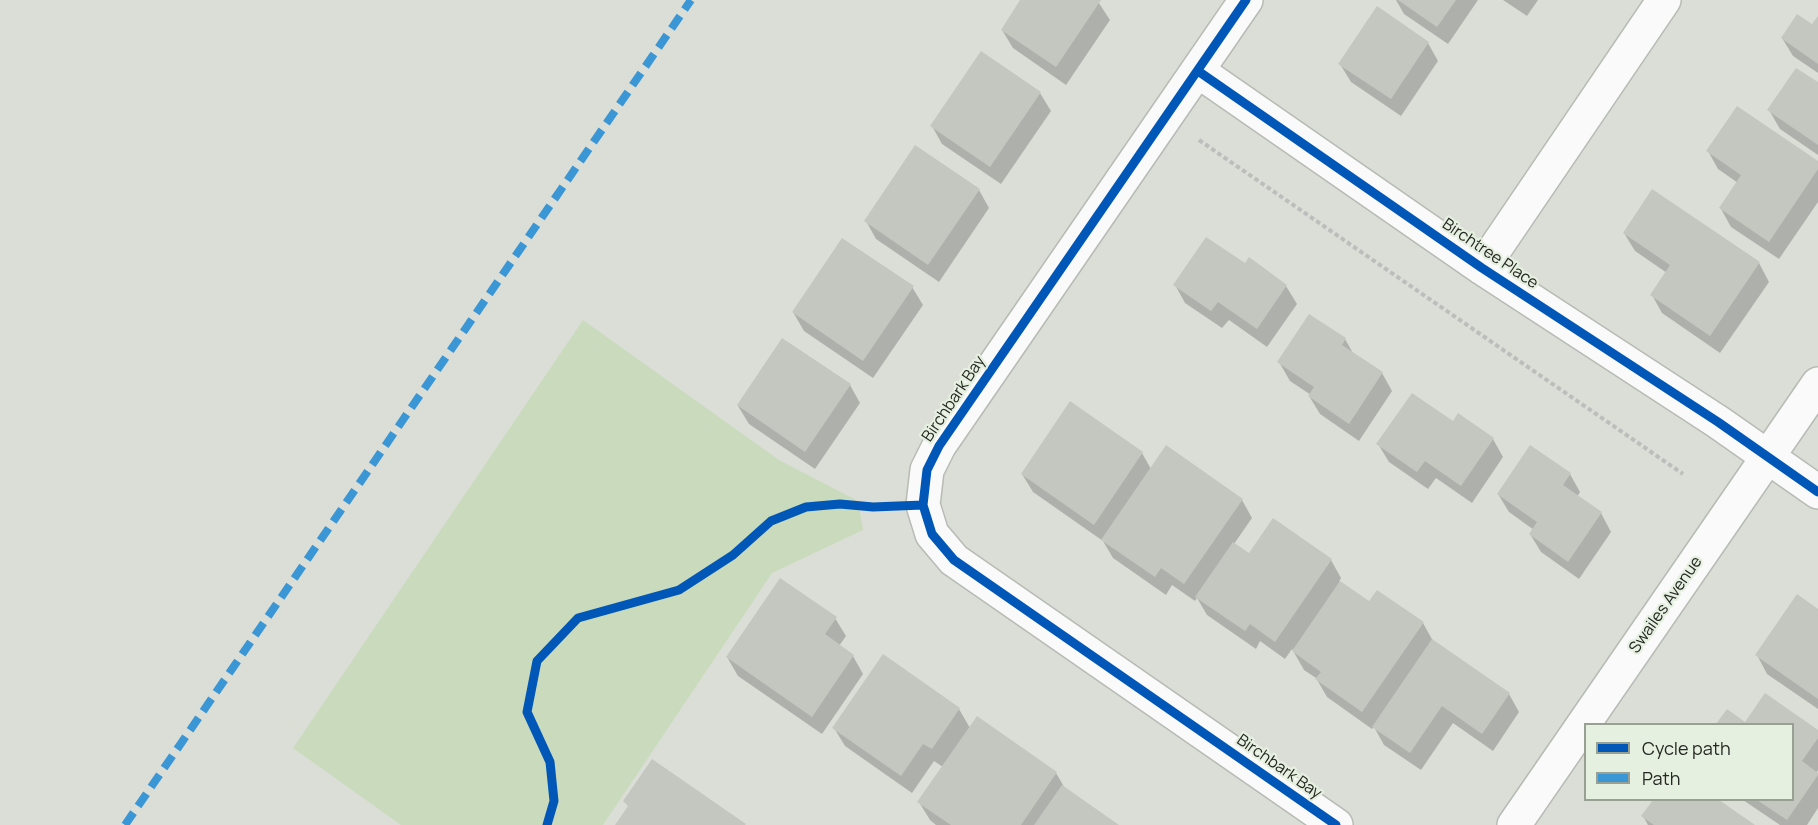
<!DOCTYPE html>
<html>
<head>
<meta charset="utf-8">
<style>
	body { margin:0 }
	#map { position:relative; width:1818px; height:825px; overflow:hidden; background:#daded6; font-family:Manrope,sans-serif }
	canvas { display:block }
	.legend { position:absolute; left:1584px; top:723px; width:210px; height:78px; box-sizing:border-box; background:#e6f0e0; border:2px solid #98a094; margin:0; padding:8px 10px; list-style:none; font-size:18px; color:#242722 }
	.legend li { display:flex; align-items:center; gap:12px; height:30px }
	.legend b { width:30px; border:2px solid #98a094 }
</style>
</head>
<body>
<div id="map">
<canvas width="1818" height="825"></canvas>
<ul class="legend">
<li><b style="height:8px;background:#0057b8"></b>Cycle path</li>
<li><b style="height:8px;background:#3b96d5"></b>Path</li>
</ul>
</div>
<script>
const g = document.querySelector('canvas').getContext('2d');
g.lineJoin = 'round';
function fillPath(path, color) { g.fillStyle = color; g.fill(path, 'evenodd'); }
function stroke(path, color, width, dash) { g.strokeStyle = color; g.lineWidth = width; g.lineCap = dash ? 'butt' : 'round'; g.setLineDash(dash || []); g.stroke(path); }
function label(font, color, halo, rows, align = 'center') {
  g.font = font + ' Manrope,sans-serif'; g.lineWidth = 4.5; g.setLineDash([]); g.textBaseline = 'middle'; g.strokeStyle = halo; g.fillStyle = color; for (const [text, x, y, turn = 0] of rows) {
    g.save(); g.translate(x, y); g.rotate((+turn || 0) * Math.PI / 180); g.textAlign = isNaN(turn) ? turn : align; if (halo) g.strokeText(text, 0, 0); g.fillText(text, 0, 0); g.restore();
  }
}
fillPath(new Path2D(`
	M 583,320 L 779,460 L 858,501 L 863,530 L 772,573 L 603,825 L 401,825 L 293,748 Z`), '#cadbbd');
fillPath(new Path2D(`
	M 1023,0 L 1097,0 L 1110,20 L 1066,85 L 1013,48 L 1002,30 Z
	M 1396,0 L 1478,0 L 1448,44 L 1404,14 Z
	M 1503,0 L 1538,0 L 1527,16 Z
	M 1818,19 L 1818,73 L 1793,56 L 1782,38 L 1813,26 Z
	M 1428,43 L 1438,61 L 1401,116 L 1351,82 L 1340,64 Z
	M 981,53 L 1040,93 L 1051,111 L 1001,184 L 942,144 L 932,126 Z
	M 1818,84 L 1818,155 L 1780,129 L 1769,110 Z
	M 1708,151 L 1818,163 L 1818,202 L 1779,259 L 1731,227 L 1721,209 L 1738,183 L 1718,169 Z
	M 979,190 L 989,208 L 939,282 L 876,239 L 866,221 Z
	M 1624,233 L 1759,263 L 1769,282 L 1720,353 L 1662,313 L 1652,295 L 1667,273 L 1635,251 Z
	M 1245,265 L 1286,286 L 1297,304 L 1267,347 L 1229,320 L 1222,328 L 1185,303 L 1175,285 Z
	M 912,287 L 923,305 L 873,378 L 804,331 L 793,312 Z
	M 1345,339 L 1354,355 L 1382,373 L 1392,391 L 1359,441 L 1320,414 L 1309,396 L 1311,395 L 1290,381 L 1279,362 Z
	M 850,385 L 860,403 L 815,469 L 749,424 L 738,406 Z
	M 1453,424 L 1493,439 L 1503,457 L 1472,503 L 1436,478 L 1428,489 L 1389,462 L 1378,444 Z
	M 1142,453 L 1151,469 L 1242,500 L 1252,518 L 1234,544 L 1249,555 L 1331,560 L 1341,578 L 1339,582 L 1369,603 L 1423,623 L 1433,641 L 1509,694 L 1519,712 L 1493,751 L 1453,723 L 1421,770 L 1384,745 L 1374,727 L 1372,729 L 1327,697 L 1316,678 L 1304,670 L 1292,649 L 1285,659 L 1260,641 L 1256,649 L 1207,615 L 1197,598 L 1195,601 L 1172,585 L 1166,595 L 1113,558 L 1103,541 L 1033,492 L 1022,474 Z
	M 1570,474 L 1580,492 L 1577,497 L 1601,513 L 1611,532 L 1579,579 L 1541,552 L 1530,534 L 1534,530 L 1509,512 L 1498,494 Z
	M 1818,611 L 1818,709 L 1767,674 L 1757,655 Z
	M 835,618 L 846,636 L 839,646 L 853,656 L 863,674 L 822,734 L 738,676 L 727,657 Z
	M 1766,695 L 1818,731 L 1818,770 L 1816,773 L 1818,775 L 1818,808 L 1807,825 L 1780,825 L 1743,800 L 1792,800 L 1792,724 L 1746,724 Z
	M 959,709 L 970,728 L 1056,773 L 1066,790 L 1117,825 L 936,825 L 930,820 L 919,802 L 943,767 L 934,761 L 912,793 L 845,746 L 834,728 Z
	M 1655,800 L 1716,800 L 1753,825 L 1648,825 L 1643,816 Z`), '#0003');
fillPath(new Path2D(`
	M 1020,0 L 1101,0 L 1056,67 L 1001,30 Z
	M 1398,0 L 1456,0 L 1437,27 Z
	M 1377,6 L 1429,42 L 1391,99 L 1338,64 Z
	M 1797,14 L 1812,24 L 1818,16 L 1818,64 L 1781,38 Z
	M 981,51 L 1041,92 L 990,167 L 930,126 Z
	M 1796,68 L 1818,82 L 1818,145 L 1767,110 Z
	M 1737,106 L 1818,161 L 1818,169 L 1769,242 L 1719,208 L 1741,175 L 1706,151 Z
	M 915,145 L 980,189 L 928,265 L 864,221 Z
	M 1652,189 L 1760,262 L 1710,336 L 1650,295 L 1670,265 L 1623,233 Z
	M 1206,237 L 1245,263 L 1249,257 L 1287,285 L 1257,329 L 1218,302 L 1211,311 L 1173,285 Z
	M 842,238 L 914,286 L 863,361 L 792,312 Z
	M 1309,314 L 1346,338 L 1342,345 L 1383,372 L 1349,424 L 1308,396 L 1314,387 L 1277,362 Z
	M 782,338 L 851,384 L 805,452 L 737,405 Z
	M 1412,393 L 1453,421 L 1458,413 L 1494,438 L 1461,486 L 1425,461 L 1417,472 L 1376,444 Z
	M 1070,401 L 1143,452 L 1094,525 L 1021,474 Z
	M 1166,445 L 1243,499 L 1184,584 L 1161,568 L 1155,577 L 1101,540 Z
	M 1530,445 L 1571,473 L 1563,485 L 1602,512 L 1568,562 L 1529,534 L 1537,522 L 1497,494 Z
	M 1273,518 L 1332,559 L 1275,642 L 1250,624 L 1245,631 L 1195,597 L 1233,542 L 1249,553 Z
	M 780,578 L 837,617 L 825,634 L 854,655 L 812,717 L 726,657 Z
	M 1340,581 L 1369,601 L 1377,590 L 1424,622 L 1362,712 L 1315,679 L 1321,672 L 1292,651 Z
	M 1797,594 L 1818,609 L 1818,699 L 1755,655 Z
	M 1432,639 L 1510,693 L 1482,734 L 1442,706 L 1410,753 L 1372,727 Z
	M 883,654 L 960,708 L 932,749 L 923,744 L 901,776 L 832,728 Z
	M 1765,693 L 1818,730 L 1818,738 L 1802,761 L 1818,773 L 1818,775 L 1787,820 L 1757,800 L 1792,800 L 1792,724 L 1716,724 L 1727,709 L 1745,722 Z
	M 977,716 L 1057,772 L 1021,825 L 951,825 L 917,802 Z
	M 652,759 L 746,824 L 745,825 L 615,825 L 628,806 L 623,801 Z
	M 1062,785 L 1119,825 L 1034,825 Z
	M 1653,800 L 1719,800 L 1755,825 L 1654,825 L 1641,816 Z`), '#c3c7c0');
const minor = new Path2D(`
	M 1246,0 L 939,446 L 927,470 L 923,505 L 932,534 L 954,560 L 1336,825
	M 1198,71 L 1482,268 L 1718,422 L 1818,492
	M 1482,268 L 1664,0
	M 1514,825 L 1818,384`);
stroke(minor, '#b7bbb4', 36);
stroke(new Path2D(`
	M 1199,140 L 1683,474`), '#bcbebb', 4, [4.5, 3]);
stroke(minor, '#f9faf9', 33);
stroke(new Path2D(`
	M 125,825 L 691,0`), '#3b96d5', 8, [15, 8]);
stroke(new Path2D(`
	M 1246,0 L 939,446 L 927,470 L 923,505 L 932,534 L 954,560 L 1336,825
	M 1198,71 L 1482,268 L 1718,422 L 1818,492
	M 547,825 L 554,801 L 550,762 L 527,712 L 537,661 L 578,618 L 679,590 L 733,555 L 771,521 L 806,507 L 840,504 L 873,507 L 923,505`), '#0057b8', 9);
label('16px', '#242722', '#e6f0e0', [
	["Birchtree Place",1490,254,34],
	["Birchbark Bay",954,399,-56],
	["Swailes Avenue",1666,605,-55],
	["Birchbark Bay",1279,767,35]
]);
</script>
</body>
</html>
